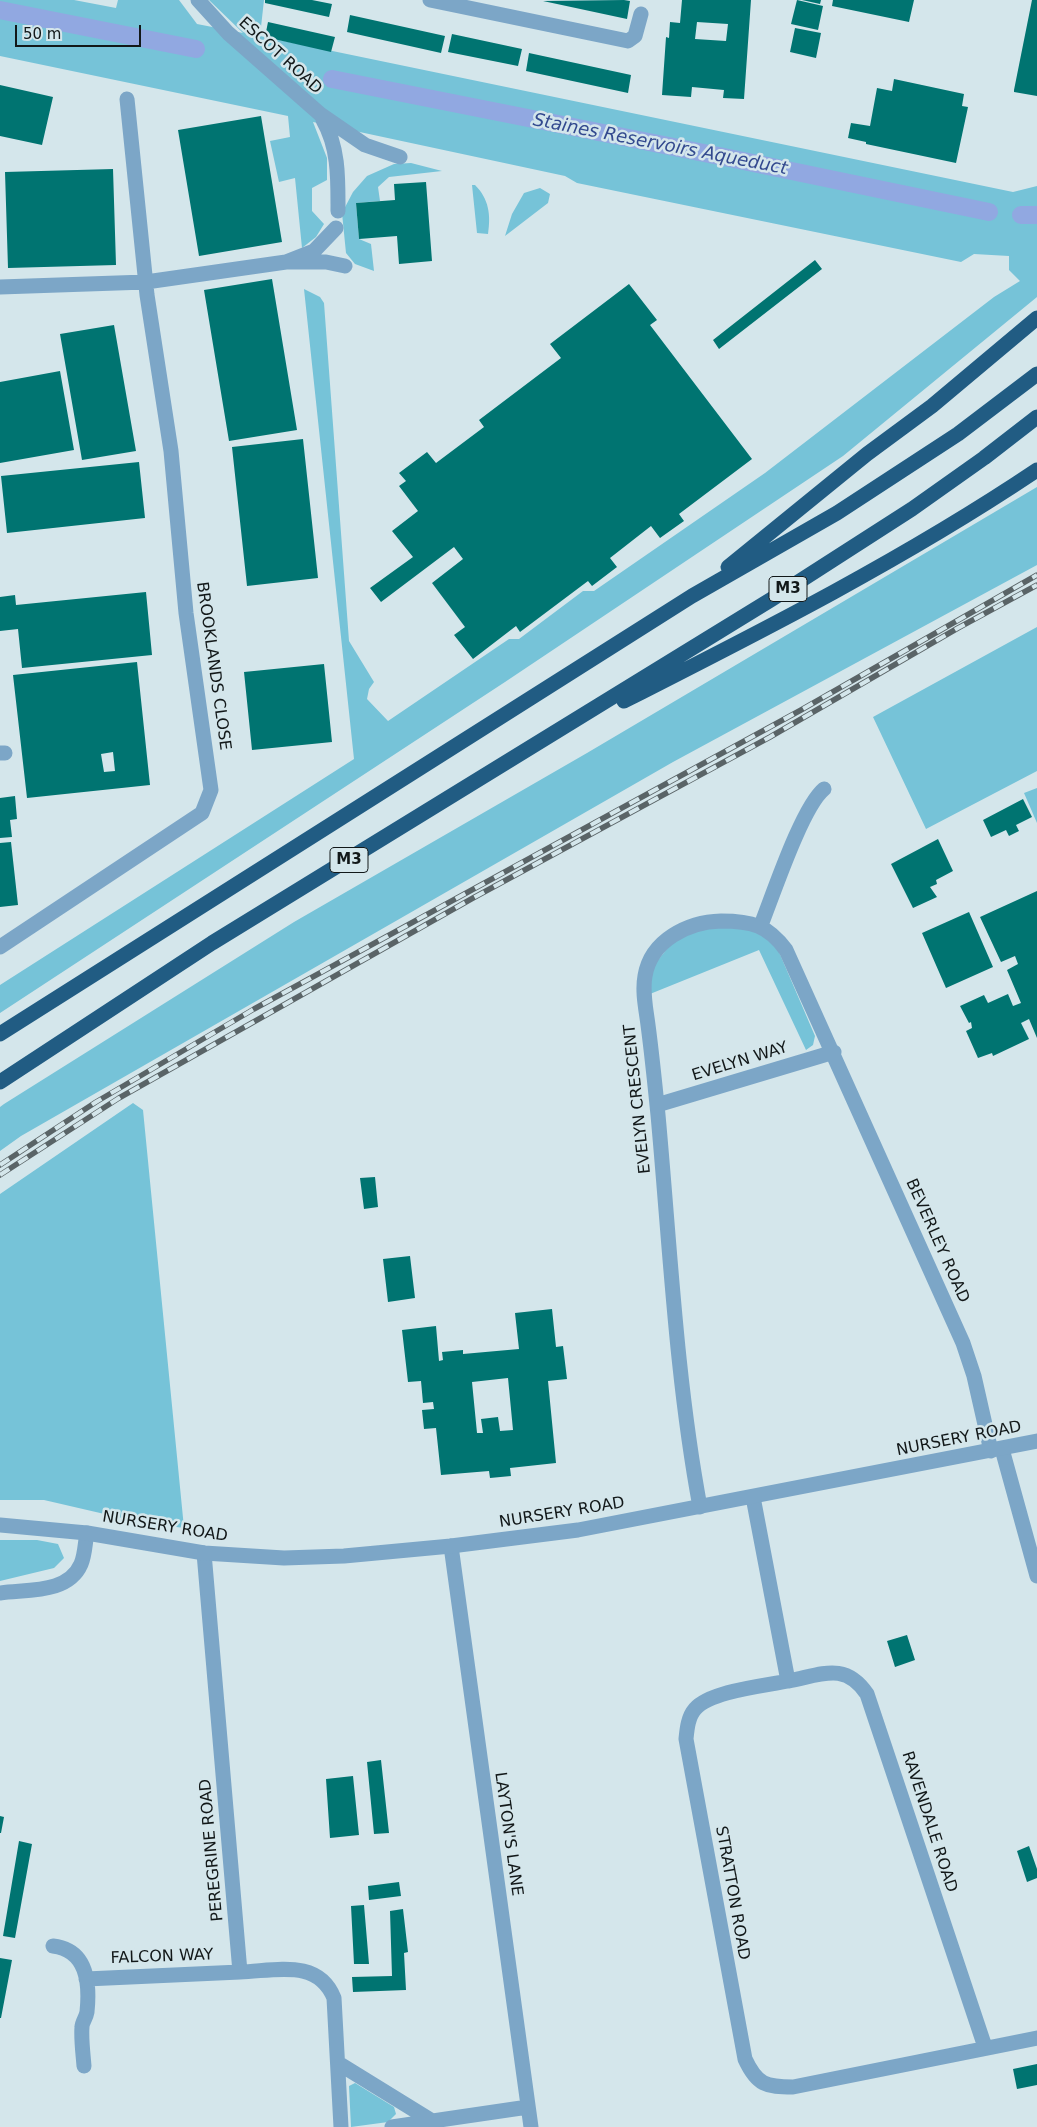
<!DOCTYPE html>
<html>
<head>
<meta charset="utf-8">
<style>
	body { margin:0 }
	#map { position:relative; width:1037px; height:2127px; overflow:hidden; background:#d4e6eb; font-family:"DejaVu Sans",sans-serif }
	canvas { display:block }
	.scale { position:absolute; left:15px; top:25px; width:126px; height:22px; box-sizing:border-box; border:2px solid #121819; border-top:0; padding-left:6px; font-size:15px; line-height:18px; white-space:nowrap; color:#121819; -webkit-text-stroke:4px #d4e6eb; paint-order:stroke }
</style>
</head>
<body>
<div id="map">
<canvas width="1037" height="2127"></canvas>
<div class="scale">50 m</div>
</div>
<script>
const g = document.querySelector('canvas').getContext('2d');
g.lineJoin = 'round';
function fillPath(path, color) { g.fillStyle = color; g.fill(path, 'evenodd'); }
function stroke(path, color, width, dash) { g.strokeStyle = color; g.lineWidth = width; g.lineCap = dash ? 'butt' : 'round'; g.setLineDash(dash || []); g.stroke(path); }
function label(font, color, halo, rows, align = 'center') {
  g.font = font + ' "DejaVu Sans",sans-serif'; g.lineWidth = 5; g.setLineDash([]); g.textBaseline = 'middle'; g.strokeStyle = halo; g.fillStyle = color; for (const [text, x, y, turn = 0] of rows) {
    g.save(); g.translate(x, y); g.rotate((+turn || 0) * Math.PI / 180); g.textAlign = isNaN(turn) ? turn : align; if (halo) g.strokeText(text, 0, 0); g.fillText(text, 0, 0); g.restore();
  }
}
fillPath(new Path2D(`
	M 0,0 L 74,0 L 116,8 L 118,0 L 179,0 L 197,24 L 243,33 L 209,0 L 264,0 L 260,36 L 1013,192 L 1037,186 L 1037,297 L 843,456 L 505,682 L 0,1013 L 0,985 L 354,759 L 304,289 L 320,297 L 324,303 L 349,641 L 374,682 L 369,689 L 367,699 L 388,721 L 509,639 L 519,639 L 583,591 L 594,591 L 765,473 L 994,297 L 1020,281 L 1009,270 L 1009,256 L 974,254 L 961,262 L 577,183 L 565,176 L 313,122 L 327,158 L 327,180 L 312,188 L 312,211 L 324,224 L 316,237 L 302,248 L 295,178 L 279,182 L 270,141 L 290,137 L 288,116 L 0,56 Z
	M 411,163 L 442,171 L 389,177 L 378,187 L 380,201 L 356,203 L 359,239 L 371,244 L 374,271 L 355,264 L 346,253 L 342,213 L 353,192 L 367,176 L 394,164 Z
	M 472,185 L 475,185 C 489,199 491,215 488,234 L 477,233 Z
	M 540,188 L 550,194 L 548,203 L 505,236 L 512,214 L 524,193 Z
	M 1037,487 L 1037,565 L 673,762 L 21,1136 L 0,1151 L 0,1107 L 4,1104 L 294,922 L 587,753 Z
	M 1037,627 L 1037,771 L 926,829 L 873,717 Z
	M 1037,788 L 1037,823 L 1024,793 Z
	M 761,925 L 779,952 L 815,1036 L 813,1045 L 806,1050 L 759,950 L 645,996 L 645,976 L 684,928 Z
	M 133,1103 L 143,1110 L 184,1528 L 139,1522 L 44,1500 L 0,1500 L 0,1194 Z
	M 0,1540 L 37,1540 L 58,1544 L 64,1558 L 54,1568 L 0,1581 Z
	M 355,2083 L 394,2107 L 396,2114 L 388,2122 L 351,2127 L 349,2086 Z`), '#76c3d8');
stroke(new Path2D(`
	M 0,10 L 196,49
	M 332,79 L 729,158 L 989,212
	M 1021,215 L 1037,215`), '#91a8e1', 18);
fillPath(new Path2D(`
	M 265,0 L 312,0 L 332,4 L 329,17 L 265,3 Z
	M 624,0 L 630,1 L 627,19 L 543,1 Z
	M 682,0 L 751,0 L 744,99 L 723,98 L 724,90 L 692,87 L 691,97 L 662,95 L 666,37 L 669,38 L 670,22 L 680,23 ZM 697,22 L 728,24 L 726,41 L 695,39 Z
	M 797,0 L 823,6 L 818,30 L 791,24 Z
	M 802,0 L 821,0 L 820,4 Z
	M 833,0 L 914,0 L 909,22 L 832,6 Z
	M 1032,0 L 1037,0 L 1037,96 L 1014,92 L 1014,90 Z
	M 350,15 L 445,36 L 441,53 L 347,32 Z
	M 268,22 L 335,37 L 331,52 L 265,37 Z
	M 795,28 L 821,33 L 816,58 L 790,52 Z
	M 452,34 L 522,49 L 518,66 L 448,52 Z
	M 529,53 L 631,75 L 628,93 L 526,71 Z
	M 894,79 L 964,94 L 962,106 L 968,107 L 956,163 L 866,144 L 866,142 L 848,138 L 851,123 L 870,126 L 877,88 L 892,91 Z
	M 0,85 L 53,97 L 42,145 L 0,136 Z
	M 261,116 L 282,242 L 199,256 L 178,130 Z
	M 113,169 L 116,265 L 8,268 L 5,172 Z
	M 426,182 L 432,261 L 399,264 L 397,236 L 359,239 L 356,203 L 395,200 L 394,184 Z
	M 815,260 L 822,269 L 719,349 L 713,340 Z
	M 272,279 L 297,430 L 229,441 L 204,290 Z
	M 629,284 L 657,320 L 650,325 L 752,459 L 679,514 L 684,521 L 660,538 L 651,526 L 610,558 L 617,567 L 592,586 L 588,581 L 520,632 L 516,626 L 473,659 L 454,635 L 465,627 L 432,583 L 463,559 L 454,547 L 381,602 L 370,588 L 413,557 L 392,531 L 418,511 L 399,486 L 406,481 L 399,473 L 427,452 L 436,463 L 484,427 L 479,420 L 561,358 L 550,344 Z
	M 114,325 L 136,451 L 82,460 L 60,334 Z
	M 60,371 L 74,450 L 0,463 L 0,382 Z
	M 303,439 L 318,578 L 247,586 L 232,447 Z
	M 139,462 L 145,518 L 7,533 L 1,476 Z
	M 146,592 L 152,655 L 22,668 L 18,629 L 0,631 L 0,597 L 15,595 L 16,605 Z
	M 137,662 L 150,785 L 27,798 L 13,675 ZM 113,752 L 115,771 L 104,772 L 101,754 Z
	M 324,664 L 332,742 L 252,750 L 244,672 Z
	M 15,796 L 17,819 L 10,820 L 12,837 L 0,838 L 0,798 Z
	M 1023,799 L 1032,817 L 1016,825 L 1019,831 L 1009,836 L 1006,830 L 991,837 L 983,820 Z
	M 938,839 L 953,871 L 936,880 L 937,884 L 930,887 L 937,897 L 913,908 L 891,864 Z
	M 11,842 L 18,905 L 0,907 L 0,843 Z
	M 1037,891 L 1037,1038 L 1029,1019 L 1021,1023 L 1029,1039 L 993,1056 L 992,1053 L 978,1058 L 966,1031 L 972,1028 L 971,1022 L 969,1023 L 960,1006 L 984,995 L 988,1003 L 1008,994 L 1013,1006 L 1021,1003 L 1007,970 L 1018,964 L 1015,956 L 1001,962 L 980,917 Z
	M 969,912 L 993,967 L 946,988 L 922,933 Z
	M 375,1177 L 378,1207 L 364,1209 L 360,1178 Z
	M 410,1256 L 415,1298 L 388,1302 L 383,1259 Z
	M 552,1309 L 556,1347 L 563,1346 L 567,1379 L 548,1381 L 556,1463 L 510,1468 L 511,1476 L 490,1478 L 489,1471 L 441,1475 L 436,1428 L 424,1429 L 422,1410 L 434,1409 L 433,1402 L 423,1403 L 421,1381 L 408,1382 L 402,1330 L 436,1326 L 439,1361 L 443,1360 L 442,1352 L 463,1350 L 463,1354 L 519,1349 L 515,1313 ZM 508,1378 L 513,1430 L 500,1431 L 498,1417 L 481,1419 L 483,1433 L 477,1433 L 472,1382 Z
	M 907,1635 L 915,1660 L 895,1667 L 887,1641 Z
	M 381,1760 L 389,1833 L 374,1834 L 367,1762 Z
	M 353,1776 L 359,1835 L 330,1838 L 326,1779 Z
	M 0,1816 L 4,1817 L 1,1833 L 0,1833 Z
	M 19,1841 L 32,1844 L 15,1938 L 3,1936 Z
	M 1029,1846 L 1037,1869 L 1037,1878 L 1027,1882 L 1017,1851 Z
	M 399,1882 L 401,1896 L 369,1900 L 368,1886 Z
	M 364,1905 L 369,1964 L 354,1964 L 351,1906 Z
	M 403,1909 L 408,1952 L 404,1953 L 406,1990 L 353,1992 L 352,1977 L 392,1976 L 390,1911 Z
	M 0,1958 L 12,1960 L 1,2018 L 0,2018 Z
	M 1037,2064 L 1037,2085 L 1017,2089 L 1013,2069 Z`), '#007471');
stroke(new Path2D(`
	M 198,0 L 228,33 L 320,114 L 365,145 L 400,157
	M 430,0 L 628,41 L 635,36 L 641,14
	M 323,120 C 339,148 338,179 338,211
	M 336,228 L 314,251 L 286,262 L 326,262 L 345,266
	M 0,287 L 146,282 L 286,262
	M 0,753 L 5,753
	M 761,925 C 773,895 802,807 824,789
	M 0,947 L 202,813 L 211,790 L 186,613 L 171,451 L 147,295 L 127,99
	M 657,1105 L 834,1052
	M 1002,1449 L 1037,1576
	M 753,1497 L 788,1681 C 764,1686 711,1691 695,1709 C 688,1717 687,1729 686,1739 L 745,2059 C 757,2085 766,2087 793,2087 L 1037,2038
	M 700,1507 C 676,1378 670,1246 658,1115 C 655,1085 652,1055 648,1025 C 646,1009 642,992 645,976 C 651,940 688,922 721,921 C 751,921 768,925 786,950 L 963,1343 L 974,1376 L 991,1451
	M 451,1546 L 531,2127
	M 204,1553 L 240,1972 C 275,1971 318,1958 334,1998 L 341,2127
	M 0,1593 C 27,1589 68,1594 81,1564 C 85,1555 85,1543 87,1533
	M 788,1681 C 821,1675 845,1661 867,1694 L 985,2047
	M 53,1946 C 87,1950 90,1983 87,2012 C 86,2018 82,2022 82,2027 C 81,2039 83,2053 84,2066
	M 86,1979 L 240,1972
	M 338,2063 L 432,2121
	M 392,2127 L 528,2107`), '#7ca6c7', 15);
stroke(new Path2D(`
	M 0,1525 L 87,1533 L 204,1553 L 284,1558 L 344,1556 L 451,1546 L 578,1530 L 1037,1441`), '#7ca6c7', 15);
stroke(new Path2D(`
	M 728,567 L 867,454 L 932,406 L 1037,318
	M 624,701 C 764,630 906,558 1037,470
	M 0,1034 L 692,596 L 837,513 L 958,434 L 1037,374
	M 0,1082 L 212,943 L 772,599 L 912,509 L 984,458 L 1037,417`), '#215c83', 15);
const rail = new Path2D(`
	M 0,1165 L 96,1102 L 254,1009 L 801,710 L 1037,575
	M 0,1175 L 119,1098 L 473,898 L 770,737 L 958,628 L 1037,585`);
stroke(rail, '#5a6467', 5.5);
stroke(rail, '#d4e6eb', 4, [11]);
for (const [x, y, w] of [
	[788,589,38],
	[349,860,38]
]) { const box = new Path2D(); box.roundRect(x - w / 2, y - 12.5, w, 25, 4); g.fillStyle = '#d4e6eb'; g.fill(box); stroke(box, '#121819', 1); }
label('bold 15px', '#121819', null, [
	["M3",788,589],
	["M3",349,860]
]);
label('16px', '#121819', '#d4e6eb', [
	["ESCOT ROAD",280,56,42],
	["BROOKLANDS CLOSE",213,666,82],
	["EVELYN WAY",740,1062,-17],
	["EVELYN CRESCENT",638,1099,-96],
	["BEVERLEY ROAD",937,1241,66],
	["NURSERY ROAD",959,1439,-11],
	["NURSERY ROAD",562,1513,-9],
	["NURSERY ROAD",165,1527,9],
	["RAVENDALE ROAD",929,1822,72],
	["LAYTON'S LANE",508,1834,82],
	["PEREGRINE ROAD",212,1850,-95],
	["STRATTON ROAD",732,1893,80],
	["FALCON WAY",162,1957,-2]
]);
label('italic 18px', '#334a8f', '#d4e6eb', [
	["Staines Reservoirs Aqueduct",660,145,11]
]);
</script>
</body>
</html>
